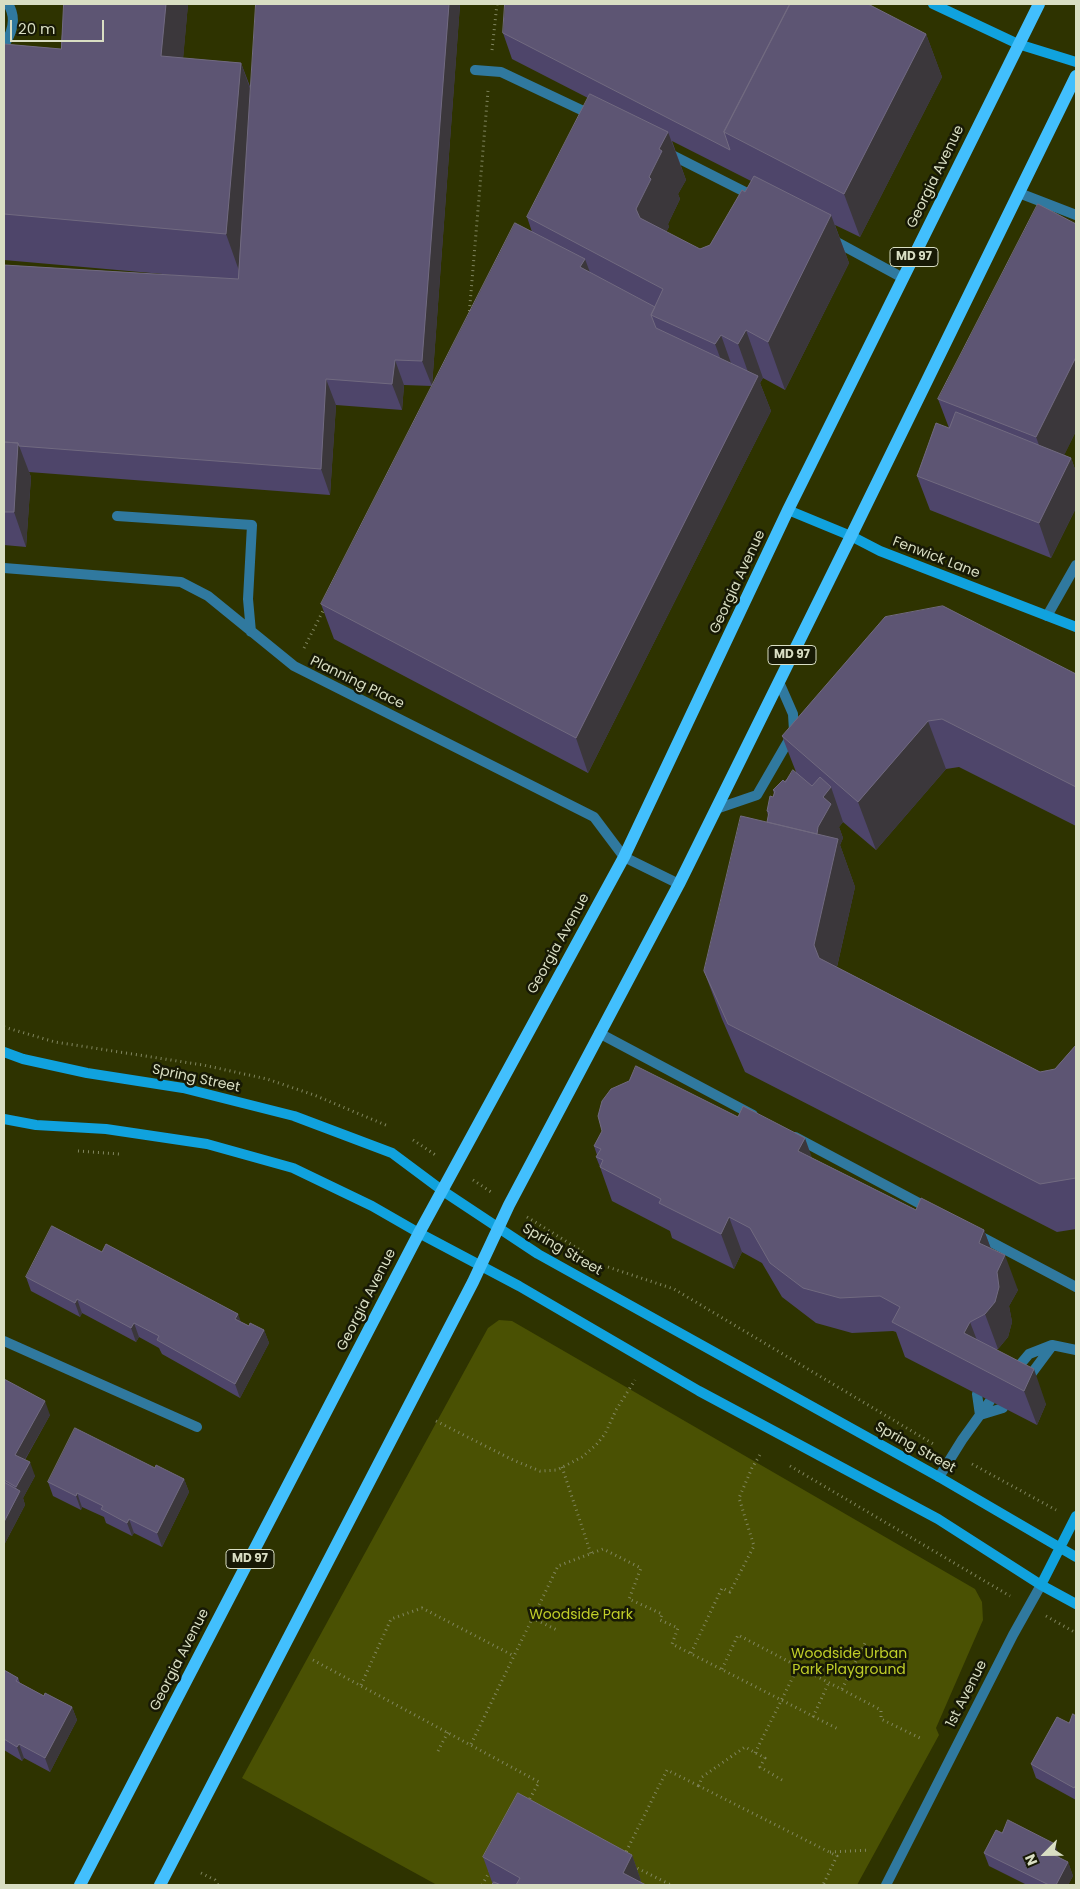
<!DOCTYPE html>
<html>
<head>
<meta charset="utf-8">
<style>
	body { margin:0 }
	#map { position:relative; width:1080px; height:1889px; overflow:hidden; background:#2e3300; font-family:Poppins,sans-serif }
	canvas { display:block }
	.frame { position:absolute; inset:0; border:5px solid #d9dec3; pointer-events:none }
	.north { position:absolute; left:1020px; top:1829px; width:50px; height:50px; -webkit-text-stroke:4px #171905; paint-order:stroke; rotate:247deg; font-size:14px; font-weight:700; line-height:20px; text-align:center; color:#d9dec3 }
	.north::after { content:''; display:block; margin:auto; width:18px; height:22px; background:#d9dec3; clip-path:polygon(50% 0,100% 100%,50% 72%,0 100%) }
	.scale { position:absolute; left:10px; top:20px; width:94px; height:22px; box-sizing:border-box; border:2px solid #d9dec3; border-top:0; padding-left:6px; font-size:15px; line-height:18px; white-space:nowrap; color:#d9dec3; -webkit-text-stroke:4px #171905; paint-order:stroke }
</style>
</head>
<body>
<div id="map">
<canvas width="1080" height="1889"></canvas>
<div class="frame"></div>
<div class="north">N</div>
<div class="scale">20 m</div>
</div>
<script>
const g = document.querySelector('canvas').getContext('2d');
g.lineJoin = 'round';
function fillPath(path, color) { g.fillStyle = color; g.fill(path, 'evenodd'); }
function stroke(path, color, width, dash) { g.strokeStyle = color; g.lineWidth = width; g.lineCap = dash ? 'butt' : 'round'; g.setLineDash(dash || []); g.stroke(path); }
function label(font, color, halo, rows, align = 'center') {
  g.font = font + ' Poppins,sans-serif'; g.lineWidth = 5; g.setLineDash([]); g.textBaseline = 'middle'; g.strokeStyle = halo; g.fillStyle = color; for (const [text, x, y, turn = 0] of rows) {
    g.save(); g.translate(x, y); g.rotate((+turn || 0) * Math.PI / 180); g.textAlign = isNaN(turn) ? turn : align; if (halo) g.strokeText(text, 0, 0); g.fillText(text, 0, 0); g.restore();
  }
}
fillPath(new Path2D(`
	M 499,1320 L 512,1321 L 975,1589 L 982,1602 L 983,1620 L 936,1728 L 939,1735 L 857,1885 L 437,1885 L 242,1778 L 488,1328 Z`), '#4a5103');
stroke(new Path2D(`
	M 492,50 L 497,4
	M 469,316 L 488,91
	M 304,648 L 325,607
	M 4,1027 L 55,1042 L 203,1065 L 267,1079 L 314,1095 L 388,1126
	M 413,1140 L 437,1156
	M 78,1151 L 119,1154
	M 473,1180 L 491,1192
	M 527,1217 L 585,1253
	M 608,1267 L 674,1289 L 935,1445
	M 436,1421 L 513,1460 L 540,1471 L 557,1470 L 582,1457 L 596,1445 L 605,1434 L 616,1410 L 635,1380
	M 972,1464 L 1056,1510
	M 790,1466 L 1010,1596
	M 562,1467 L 591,1554
	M 1046,1616 L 1076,1633
	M 532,1618 L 557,1630
	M 691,1653 L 722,1588 L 730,1592 L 754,1546 L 739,1498 L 752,1468 L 761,1453
	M 313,1660 L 539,1782 L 528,1802
	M 722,1669 L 738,1635 L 881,1710 L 881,1719 L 922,1739
	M 361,1685 L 391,1619 L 422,1608 L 514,1656
	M 842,1689 L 866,1641
	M 813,1717 L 829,1682
	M 471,1744 L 558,1566 L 603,1549 L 641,1568 L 629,1599 L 662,1614 L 660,1620 L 678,1628 L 672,1644 L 838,1729
	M 438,1751 L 448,1732
	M 755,1753 L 798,1667
	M 782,1780 L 760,1767 L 765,1758 L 745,1747 L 702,1777 L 699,1786 L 837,1856 L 823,1885
	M 830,1852 L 870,1850
	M 624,1856 L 667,1770 L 699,1786
	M 633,1866 L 671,1885
	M 201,1873 L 215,1880 L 218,1885
	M 482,1885 L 491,1869`), '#81865f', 3, [1, 4]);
stroke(new Path2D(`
	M 4,45 C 12,33 17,18 8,4
	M 475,70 L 501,72 L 594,116
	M 668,153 L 753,196
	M 1019,193 L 1076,215
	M 831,239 L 903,278
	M 117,516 L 252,525 L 248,599 L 251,632
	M 4,568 L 181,582 L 208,596 L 294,666 L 594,817 L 624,857 L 679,884
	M 1047,616 L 1076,565
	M 716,809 L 757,795 L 794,731 L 793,714 L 779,682
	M 599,1033 L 753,1115
	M 795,1137 L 930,1209
	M 976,1234 L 1076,1287
	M 4,1341 L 197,1427
	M 1013,1373 L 1029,1354 L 1052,1345 L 1076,1350
	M 1026,1381 L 1052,1346
	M 977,1394 L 980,1415 L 1003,1408
	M 939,1477 L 962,1440 L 990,1401`), '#30799f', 10);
stroke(new Path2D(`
	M 886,1885 L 1013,1635 L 1041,1585`), '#30799f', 10);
stroke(new Path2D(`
	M 933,4 L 1018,44 L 1076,62
	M 788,510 L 851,536 L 880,551 L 1076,627
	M 4,1052 L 23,1059 L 87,1073 L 183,1088 L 294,1116 L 392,1153 L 443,1191 L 538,1254 L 939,1477 L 1076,1557
	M 4,1119 L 36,1125 L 106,1129 L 207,1144 L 293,1168 L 372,1206 L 419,1233 L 519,1286 L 699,1391 L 938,1519 L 1041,1585 L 1076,1604
	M 1041,1585 L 1076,1516`), '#10a2de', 10);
stroke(new Path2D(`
	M 80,1885 L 419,1233 L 624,857 L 788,510 L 1039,4
	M 160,1885 L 473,1282 L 509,1205 L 679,884 L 851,536 L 1076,76`), '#42bffd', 12);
fillPath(new Path2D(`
	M 64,4 L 188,4 L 183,58 L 241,63 L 251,89 L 256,4 L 460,4 L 432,386 L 404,385 L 402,410 L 336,405 L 330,495 L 29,472 L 31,477 L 26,547 L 4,545 L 4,265 L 174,275 L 4,260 L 4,44 L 61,49 Z
	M 503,33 L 926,34 L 942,77 L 860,237 L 835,225 L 849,263 L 785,390 L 763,378 L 760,383 L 771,411 L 588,773 L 334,639 L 321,604 L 532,232 L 527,217 L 588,98 L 512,59 ZM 672,141 L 751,181 L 745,192 L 710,245 L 700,249 L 666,232 L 669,227 L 668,224 L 680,199 L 678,194 L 686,180 Z
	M 1076,224 L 1076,431 L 1064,455 L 1071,458 L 1076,472 L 1076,508 L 1051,558 L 930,510 L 917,476 L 949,428 L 938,399 Z
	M 1076,674 L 1076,826 L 959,767 L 946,769 L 876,850 L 843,822 L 839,827 L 843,838 L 840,845 L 855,887 L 837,967 L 1040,1072 L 1055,1069 L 1076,1045 L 1076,1229 L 1057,1232 L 745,1072 L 722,1019 L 704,971 L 767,823 L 768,816 L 767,811 L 774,794 L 773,790 L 796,772 L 782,736 Z
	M 594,1146 L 812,1158 L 916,1210 L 984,1230 L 991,1249 L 1018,1290 L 1009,1306 L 1012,1322 L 1008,1337 L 998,1349 L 996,1350 L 1046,1404 L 1037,1425 L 905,1357 L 896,1332 L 893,1331 L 852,1333 L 816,1323 L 782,1297 L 762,1263 L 742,1252 L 734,1269 L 672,1238 L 670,1231 L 612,1201 L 600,1167 L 596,1157 L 597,1155 Z
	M 102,1252 L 249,1326 L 264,1330 L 269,1343 L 240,1398 L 162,1354 L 159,1348 L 139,1337 L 136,1342 L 82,1313 L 80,1317 L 31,1291 L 26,1277 Z
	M 4,1379 L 50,1415 L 25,1460 L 35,1476 L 23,1498 L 25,1505 L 4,1545 Z
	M 155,1468 L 184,1479 L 189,1492 L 162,1547 L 134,1533 L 132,1536 L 106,1523 L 104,1517 L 82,1507 L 81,1510 L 53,1496 L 48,1482 Z
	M 4,1670 L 18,1678 L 20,1683 L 44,1696 L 72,1707 L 77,1720 L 50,1772 L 24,1758 L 22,1761 L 4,1750 Z
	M 1076,1716 L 1076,1800 L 1036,1778 L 1031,1764 L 1069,1723 Z
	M 984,1853 L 1060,1858 L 1068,1862 L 1073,1876 L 1068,1885 L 1027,1885 L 989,1866 Z
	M 632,1855 L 641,1881 L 640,1882 L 646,1885 L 492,1885 L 493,1883 L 492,1882 L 483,1857 Z`), '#4e456a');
fillPath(new Path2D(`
	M 166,4 L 188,4 L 179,104 L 161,56 Z
	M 449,4 L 460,4 L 432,386 L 422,361 Z
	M 926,34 L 942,77 L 860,237 L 844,194 Z
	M 241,63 L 258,111 L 243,282 L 226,234 Z
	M 668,132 L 686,180 L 678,194 L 680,199 L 668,224 L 669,227 L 653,257 L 636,209 L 659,149 Z
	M 831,215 L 849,263 L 785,390 L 768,342 Z
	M 585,259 L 598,294 L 580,267 Z
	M 746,330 L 763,378 L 760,383 L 771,411 L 588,773 L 576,738 L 753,386 L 738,344 Z
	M 721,335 L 738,383 L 733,392 L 715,344 Z
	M 1076,357 L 1076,431 L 1052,480 L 1036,437 Z
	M 395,360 L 404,385 L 402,410 L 392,384 Z
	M 326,379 L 336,405 L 330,495 L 321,469 Z
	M 18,443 L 31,477 L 26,547 L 14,512 Z
	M 1071,458 L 1076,472 L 1076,508 L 1051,558 L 1039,523 Z
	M 928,721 L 946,769 L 876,850 L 858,802 Z
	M 831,787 L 843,822 L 839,827 L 843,838 L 840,845 L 855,887 L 831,993 L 814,945 L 830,862 L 817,834 L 818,827 L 823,797 Z
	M 805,1138 L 817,1172 L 798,1151 Z
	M 729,1217 L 742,1252 L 734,1269 L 721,1234 Z
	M 984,1230 L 997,1265 L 979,1243 Z
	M 1005,1255 L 1018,1290 L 1009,1306 L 1012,1322 L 1008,1337 L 998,1349 L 985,1314 L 997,1272 Z
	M 77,1299 L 82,1313 L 80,1317 L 75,1303 Z
	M 238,1314 L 243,1327 L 235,1319 Z
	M 970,1322 L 983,1356 L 964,1333 Z
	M 134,1323 L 139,1337 L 136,1342 L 131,1328 Z
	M 264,1330 L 269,1343 L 240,1398 L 235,1384 Z
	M 1034,1369 L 1046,1404 L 1037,1425 L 1024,1391 Z
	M 45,1401 L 50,1415 L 20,1468 L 15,1455 Z
	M 30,1462 L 35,1476 L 23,1498 L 25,1505 L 4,1545 L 4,1522 L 19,1494 L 16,1487 Z
	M 184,1479 L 189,1492 L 162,1547 L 157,1533 Z
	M 77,1493 L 82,1507 L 81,1510 L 76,1496 Z
	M 129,1519 L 134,1533 L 132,1536 L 127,1523 Z
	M 72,1707 L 77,1720 L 50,1772 L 45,1758 Z
	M 19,1744 L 24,1758 L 22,1761 L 17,1747 Z
	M 1055,1844 L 1060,1858 L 1055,1867 L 1050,1853 Z
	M 632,1855 L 641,1881 L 639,1885 L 623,1873 Z
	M 1068,1862 L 1073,1876 L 1068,1885 L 1056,1885 Z`), '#3b373b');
const building = new Path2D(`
	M 64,4 L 166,4 L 161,56 L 241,63 L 226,234 L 4,214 L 4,44 L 61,49 Z
	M 256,4 L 449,4 L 422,361 L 395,360 L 392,384 L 326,379 L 321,469 L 19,446 L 18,443 L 4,442 L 4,265 L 238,279 Z
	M 505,4 L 790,4 L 724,132 L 730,150 L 503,33 Z
	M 790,4 L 868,4 L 926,34 L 844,194 L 724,132 Z
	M 590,94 L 668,132 L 659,149 L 662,151 L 649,177 L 651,179 L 636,209 L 640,218 L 700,249 L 710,245 L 742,190 L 745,192 L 754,176 L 831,215 L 768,342 L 746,330 L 738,344 L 721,335 L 715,344 L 651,315 L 663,289 L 527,217 Z
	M 1038,204 L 1076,224 L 1076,357 L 1036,437 L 938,399 Z
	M 515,223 L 585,259 L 580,267 L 655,307 L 651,315 L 656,328 L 758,376 L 576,738 L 321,604 Z
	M 956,412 L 1071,458 L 1039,523 L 917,476 L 936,423 L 949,428 Z
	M 4,442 L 18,443 L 14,512 L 4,512 Z
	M 943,606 L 1076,674 L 1076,787 L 942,719 L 928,721 L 858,802 L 782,736 L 885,617 Z
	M 793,770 L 812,786 L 820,777 L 831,787 L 823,797 L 831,804 L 818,827 L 817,834 L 767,822 L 769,812 L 767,811 L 770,796 L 773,797 L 775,791 L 773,790 L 783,780 L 785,782 Z
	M 741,816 L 838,839 L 814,945 L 819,958 L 1040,1072 L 1055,1069 L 1076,1045 L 1076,1178 L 1040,1184 L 728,1024 L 704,971 Z
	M 636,1066 L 738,1117 L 743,1106 L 805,1138 L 798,1151 L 916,1210 L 921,1198 L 984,1230 L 979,1243 L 1005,1255 L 997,1272 L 999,1287 L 995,1302 L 985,1314 L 970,1322 L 964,1333 L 1034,1369 L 1024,1391 L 892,1322 L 900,1307 L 880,1296 L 840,1298 L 803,1288 L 770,1263 L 750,1228 L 729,1217 L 721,1234 L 659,1203 L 661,1199 L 600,1167 L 603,1160 L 596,1157 L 601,1149 L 594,1146 L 602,1131 L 598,1116 L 602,1101 L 611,1089 L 629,1081 Z
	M 52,1226 L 102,1252 L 106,1244 L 238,1314 L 235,1319 L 249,1326 L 250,1323 L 264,1330 L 235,1384 L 157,1340 L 159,1336 L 134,1323 L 131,1328 L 77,1299 L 75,1303 L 26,1277 Z
	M 4,1379 L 45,1401 L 15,1455 L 30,1462 L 16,1487 L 4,1480 Z
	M 75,1428 L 155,1468 L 156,1465 L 184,1479 L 157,1533 L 129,1519 L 127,1523 L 101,1509 L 103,1506 L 77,1493 L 76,1496 L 48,1482 Z
	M 4,1482 L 20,1491 L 4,1522 Z
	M 4,1670 L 18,1678 L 16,1681 L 44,1696 L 45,1693 L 72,1707 L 45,1758 L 19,1744 L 17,1747 L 4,1739 Z
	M 1073,1714 L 1076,1716 L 1076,1785 L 1074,1788 L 1031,1764 L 1057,1717 L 1069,1723 Z
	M 518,1793 L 632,1855 L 623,1873 L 646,1885 L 516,1885 L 520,1878 L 483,1857 Z
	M 1008,1820 L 1055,1844 L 1050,1853 L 1068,1862 L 1056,1885 L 1049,1885 L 984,1853 L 996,1830 L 1002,1833 Z
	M 494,1882 L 501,1885 L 492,1885 Z`);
fillPath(building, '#5d5573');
stroke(building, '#716a80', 1);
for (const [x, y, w] of [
	[914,257,48],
	[792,655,48],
	[250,1559,48]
]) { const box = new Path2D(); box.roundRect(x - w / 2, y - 9.5, w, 19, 4); g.fillStyle = '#171905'; g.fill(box); stroke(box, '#d9dec3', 1); }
label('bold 12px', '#d9dec3', null, [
	["MD 97",914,257],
	["MD 97",792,655],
	["MD 97",250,1559]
]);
label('14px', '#d9dec3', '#171905', [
	["Georgia Avenue",936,177,-64],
	["Fenwick Lane",936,558,21],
	["Georgia Avenue",738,582,-65],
	["Planning Place",357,683,26],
	["Georgia Avenue",559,944,-61],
	["Spring Street",196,1079,12],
	["Spring Street",562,1250,30],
	["Georgia Avenue",367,1300,-63],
	["Spring Street",915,1448,29],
	["Georgia Avenue",180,1660,-63],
	["1st Avenue",967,1694,-63]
]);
label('14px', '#c1cf29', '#171905', [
	["Woodside Park",581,1615],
	["Woodside Urban",849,1654],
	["Park Playground",849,1670]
]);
</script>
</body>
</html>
